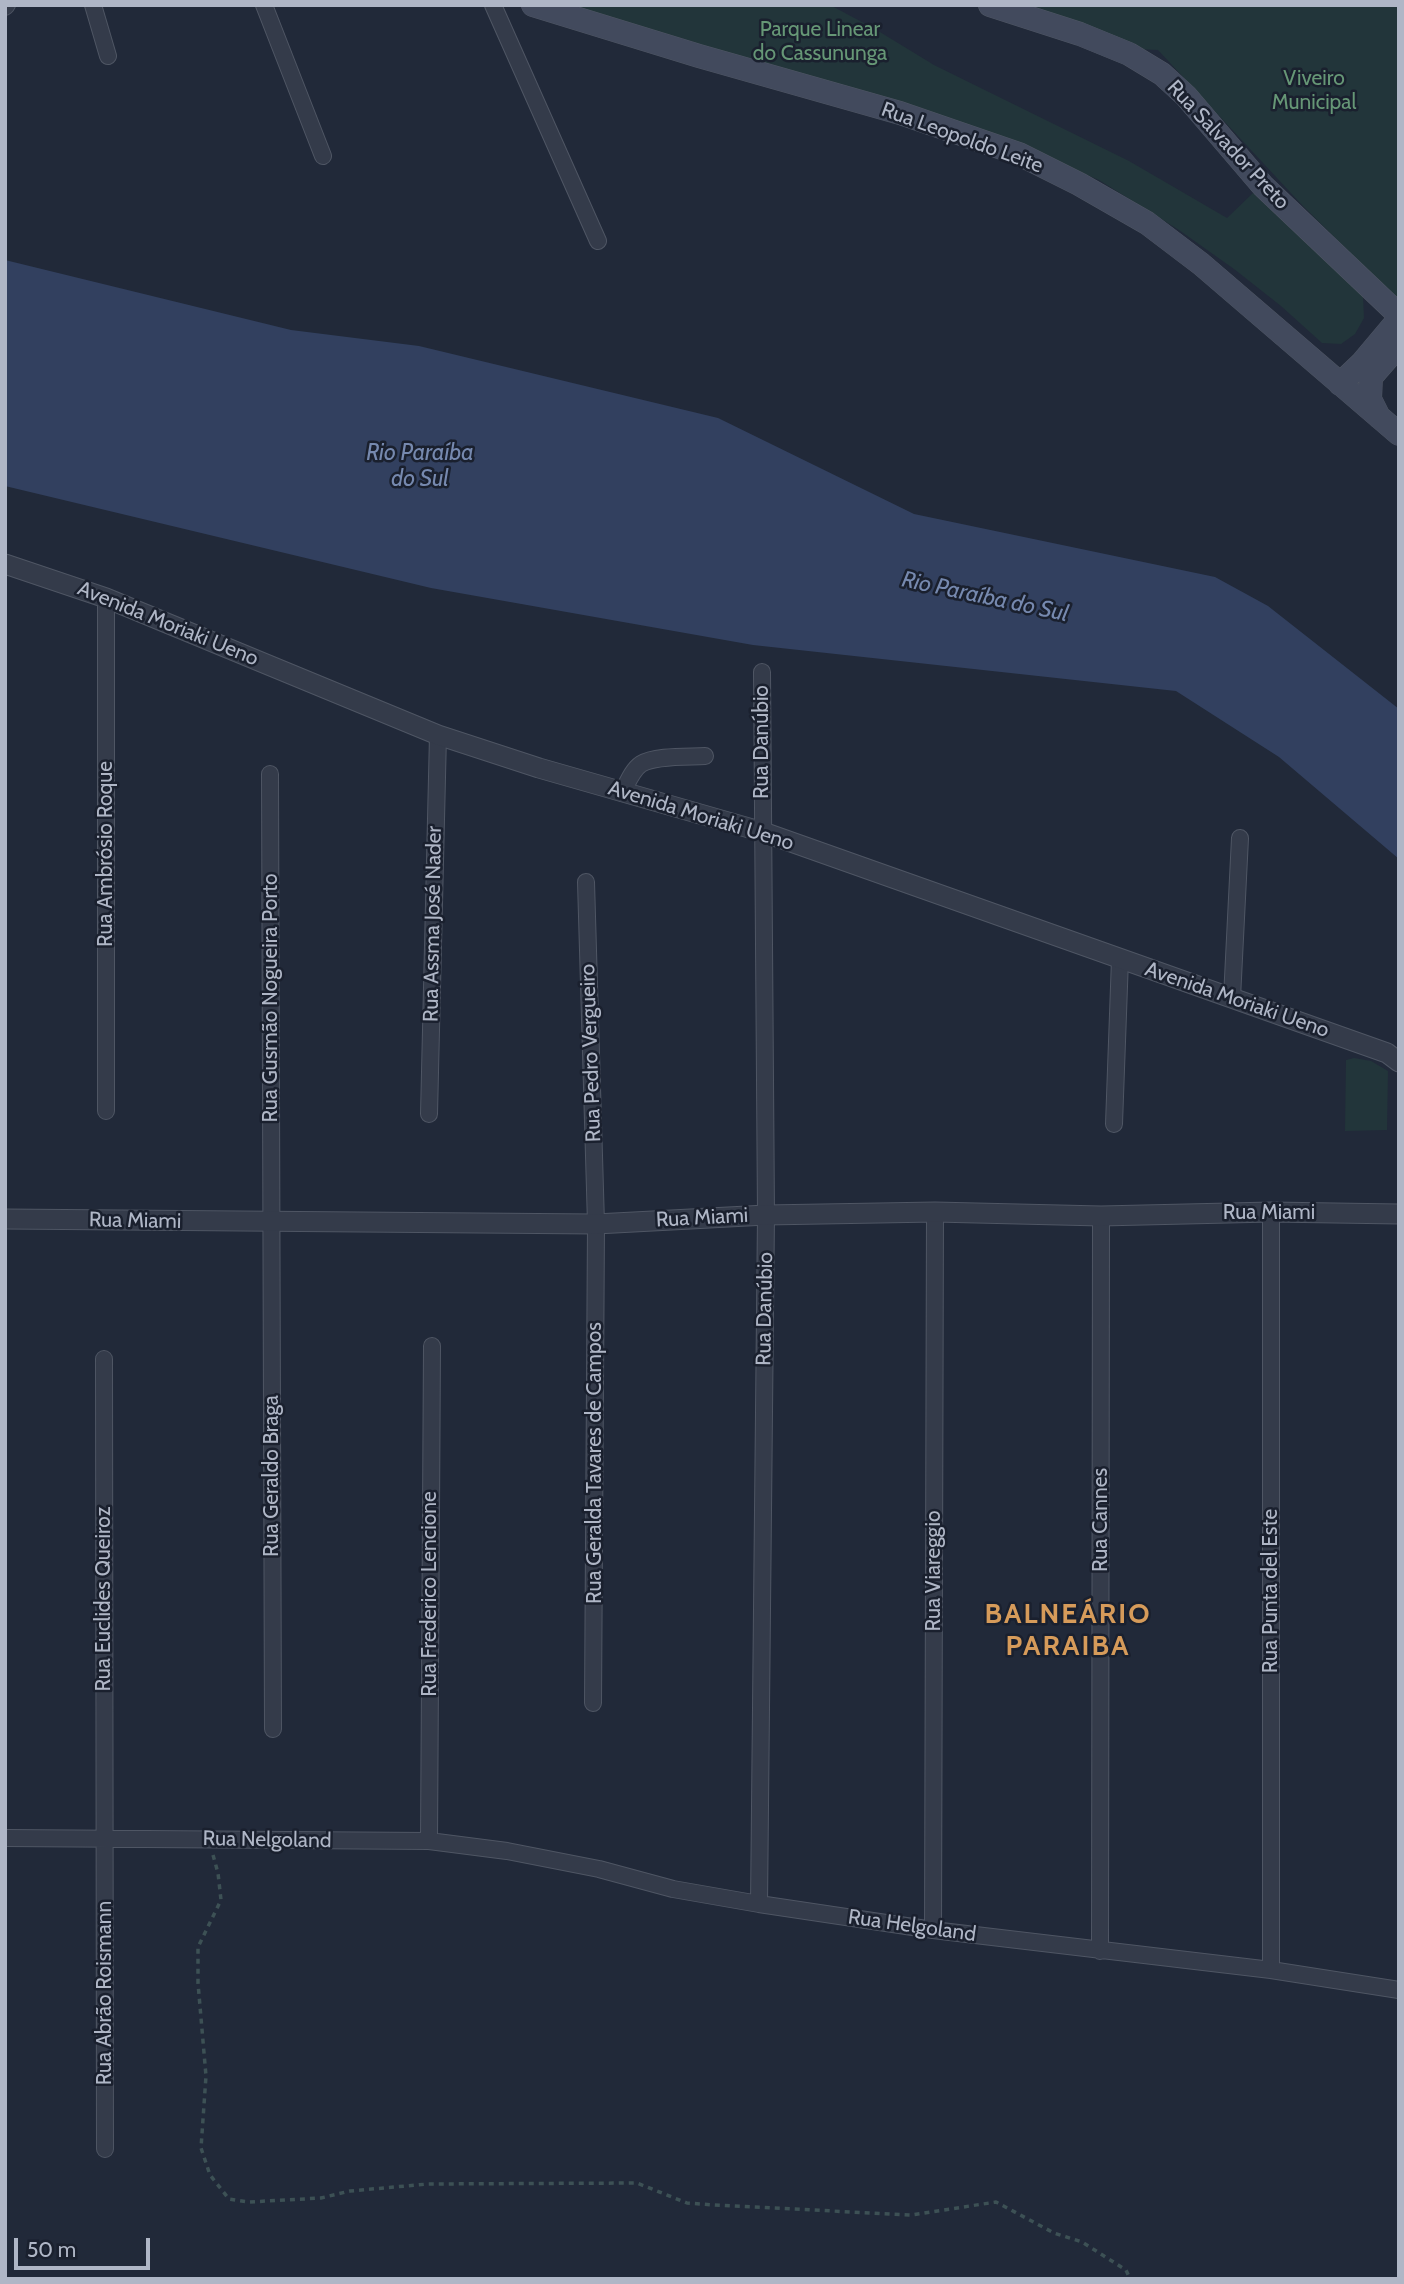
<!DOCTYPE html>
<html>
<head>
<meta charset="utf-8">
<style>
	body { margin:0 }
	#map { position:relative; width:1404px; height:2284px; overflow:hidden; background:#212939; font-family:Cabin,sans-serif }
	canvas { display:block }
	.frame { position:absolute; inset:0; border:7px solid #afb6c6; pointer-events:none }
	.scale { position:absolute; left:14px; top:2238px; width:136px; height:32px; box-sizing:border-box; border:4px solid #afb6c6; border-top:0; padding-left:9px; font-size:21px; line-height:24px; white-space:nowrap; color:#afb6c6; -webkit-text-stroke:5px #1a202e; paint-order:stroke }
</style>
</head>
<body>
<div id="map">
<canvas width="1404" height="2284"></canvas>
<div class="frame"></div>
<div class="scale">50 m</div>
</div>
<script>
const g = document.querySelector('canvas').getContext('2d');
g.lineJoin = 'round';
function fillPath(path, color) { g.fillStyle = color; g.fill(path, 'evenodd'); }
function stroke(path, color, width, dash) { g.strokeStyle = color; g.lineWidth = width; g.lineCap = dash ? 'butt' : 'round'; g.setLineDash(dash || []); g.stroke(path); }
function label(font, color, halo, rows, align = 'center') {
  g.font = font + ' Cabin,sans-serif'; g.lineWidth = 5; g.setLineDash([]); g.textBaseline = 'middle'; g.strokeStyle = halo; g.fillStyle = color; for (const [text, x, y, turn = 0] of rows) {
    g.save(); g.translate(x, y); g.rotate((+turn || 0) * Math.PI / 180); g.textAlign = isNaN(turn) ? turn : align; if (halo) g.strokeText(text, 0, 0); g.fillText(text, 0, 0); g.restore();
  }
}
fillPath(new Path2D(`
	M 571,5 L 830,5 L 875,29 L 934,65 L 1129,161 L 1227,218 L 1253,193 L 1363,296 L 1364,318 L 1355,334 L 1341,344 L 1322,343 L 1281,306 L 1234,269 L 1179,230 L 1099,180 L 973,127 Z
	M 975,5 L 1399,5 L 1399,301 L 1303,206 L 1158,50 L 1114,48 Z
	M 1354,1058 L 1371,1061 L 1388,1071 L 1387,1130 L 1345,1131 L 1346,1060 Z`), '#22353a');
fillPath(new Path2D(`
	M 5,260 L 291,330 L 419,346 L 718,418 L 914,514 L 1215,577 L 1268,606 L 1399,709 L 1399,859 L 1279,757 L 1176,691 L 753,645 L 431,588 L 5,486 Z`), '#32405f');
const minor = new Path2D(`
	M 93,5 L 108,56
	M 264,5 L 323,156
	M 493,5 L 598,241
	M 5,7 L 7,5
	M 106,598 L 106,1111
	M 270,774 L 273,1729
	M 622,793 C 627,784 632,770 641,764 C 655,755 689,757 705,756
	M 586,882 L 596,1224 L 593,1703
	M 1232,998 L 1240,838
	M 429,1114 L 438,735
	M 1114,1124 L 1120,959
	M 104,1359 L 105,2149
	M 5,1838 L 429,1841 L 507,1851 L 599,1869 L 673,1889 L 759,1904 L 933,1930 L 1271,1970 L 1399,1990
	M 429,1841 L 432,1346
	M 759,1904 L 766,1215 L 762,672
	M 933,1930 L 935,1212
	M 1100,1951 L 1101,1216
	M 1271,1970 L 1271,1212`);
const tertiary = new Path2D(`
	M 5,564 L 106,598 L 438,735 L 539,768 L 763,832 L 1387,1053 L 1399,1062
	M 5,1219 L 596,1224 L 766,1215 L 935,1212 L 1101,1216 L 1271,1212 L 1399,1214`);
const secondary = new Path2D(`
	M 533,5 L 699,56 L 900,113 L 1019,154 L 1079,184 L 1147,223 L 1201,264 L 1399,434
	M 990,5 L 1080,34 L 1129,54 L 1162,74 L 1186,96 L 1263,186 L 1399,315
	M 1340,384 L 1362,363 L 1399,319
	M 1379,417 L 1370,399 L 1371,377 L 1399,345`);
stroke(minor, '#4f5664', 18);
stroke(tertiary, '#4f5664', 21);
stroke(secondary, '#4f5664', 24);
stroke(new Path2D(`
	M 213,1855 L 218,1873 L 221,1900 L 198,1947 L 198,1983 L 206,2076 L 201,2148 L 210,2175 L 229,2199 L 249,2202 L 321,2198 L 350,2191 L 428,2184 L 637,2183 L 687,2203 L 714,2205 L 911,2215 L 996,2202 L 1054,2233 L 1082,2242 L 1126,2270 L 1130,2279`), '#3d5155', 3.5, [5, 5]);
stroke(minor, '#343b4a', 16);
stroke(tertiary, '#343b4a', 19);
stroke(secondary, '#424a5d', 23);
label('21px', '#669776', '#1a202e', [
	["Parque Linear",820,30],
	["do Cassununga",820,54],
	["Viveiro",1314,79],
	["Municipal",1314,103]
]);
label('21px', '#afb6c6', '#1a202e', [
	["Rua Leopoldo Leite",962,138,20],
	["Rua Salvador Preto",1228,145,47],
	["Avenida Moriaki Ueno",168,624,22],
	["Rua Danúbio",762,742,-90],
	["Avenida Moriaki Ueno",701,816,17],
	["Rua Ambrósio Roque",106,854,-90],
	["Rua Assma José Nader",433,924,-89],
	["Rua Gusmão Nogueira Porto",271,998,-90],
	["Avenida Moriaki Ueno",1237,1000,19],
	["Rua Pedro Vergueiro",591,1053,-92],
	["Rua Miami",1269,1213],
	["Rua Miami",702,1218,-3],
	["Rua Miami",135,1221,1],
	["Rua Danúbio",765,1309,-89],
	["Rua Geralda Tavares de Campos",595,1463,-90],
	["Rua Geraldo Braga",272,1476,-90],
	["Rua Cannes",1101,1520,-90],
	["Rua Viareggio",934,1571,-90],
	["Rua Punta del Este",1271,1591,-90],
	["Rua Frederico Lencione",430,1594,-90],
	["Rua Euclides Queiroz",104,1599,-90],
	["Rua Nelgoland",267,1840,1],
	["Rua Helgoland",912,1926,8],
	["Rua Abrão Roismann",105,1993,-90]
]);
label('italic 23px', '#7689af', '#1a202e', [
	["Rio Paraíba",420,453],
	["do Sul",420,479],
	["Rio Paraíba do Sul",985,597,12]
]);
g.letterSpacing = '2px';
label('bold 28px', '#d69b5a', '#1a202e', [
	["BALNEÁRIO",1068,1615],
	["PARAIBA",1068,1647]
]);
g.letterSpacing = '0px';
</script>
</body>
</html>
